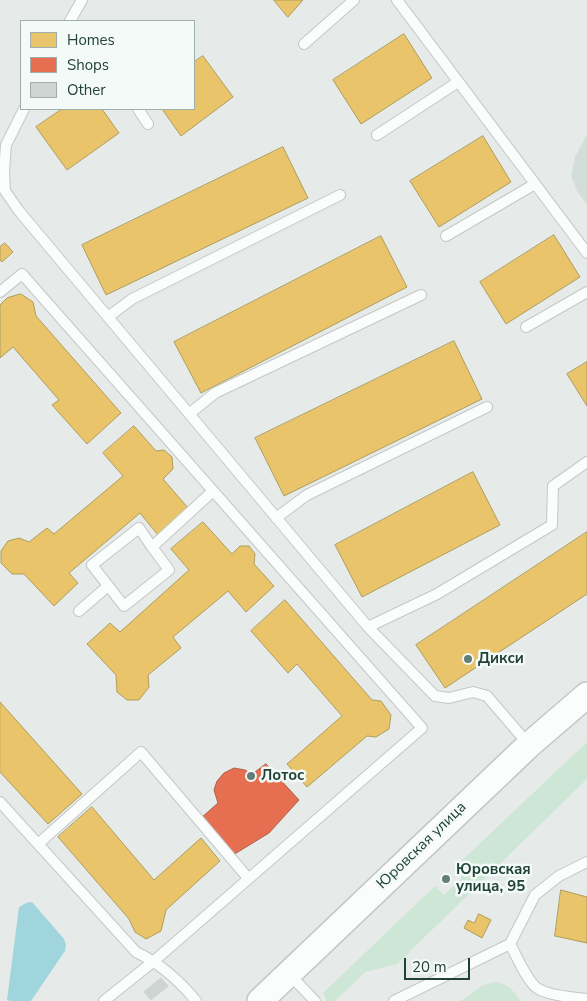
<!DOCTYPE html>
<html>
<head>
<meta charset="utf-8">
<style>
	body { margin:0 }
	#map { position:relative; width:587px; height:1001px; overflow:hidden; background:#e6ebe9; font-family:"Nunito Sans",sans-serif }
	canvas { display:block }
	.legend { position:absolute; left:20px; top:20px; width:175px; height:90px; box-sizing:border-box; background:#f4faf7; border:1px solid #9fb0ab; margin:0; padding:6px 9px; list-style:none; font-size:15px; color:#204239 }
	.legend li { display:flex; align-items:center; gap:10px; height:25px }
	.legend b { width:25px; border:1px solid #9fb0ab }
	.scale { position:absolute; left:404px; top:958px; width:66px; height:22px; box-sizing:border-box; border:2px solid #204239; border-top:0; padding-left:6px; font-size:15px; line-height:18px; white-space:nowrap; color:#204239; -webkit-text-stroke:4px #f4faf7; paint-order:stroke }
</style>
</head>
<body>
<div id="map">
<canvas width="587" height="1001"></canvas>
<ul class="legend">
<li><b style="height:14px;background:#e9c46a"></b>Homes</li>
<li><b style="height:14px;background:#e76f51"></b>Shops</li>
<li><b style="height:14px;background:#cdd4d2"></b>Other</li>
</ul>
<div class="scale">20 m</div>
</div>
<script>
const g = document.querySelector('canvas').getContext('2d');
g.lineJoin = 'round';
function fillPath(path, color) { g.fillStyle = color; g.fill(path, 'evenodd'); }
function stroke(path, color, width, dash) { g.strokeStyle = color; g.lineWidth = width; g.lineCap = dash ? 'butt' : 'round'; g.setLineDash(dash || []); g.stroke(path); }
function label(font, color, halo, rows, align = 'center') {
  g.font = font + ' "Nunito Sans",sans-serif'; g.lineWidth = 5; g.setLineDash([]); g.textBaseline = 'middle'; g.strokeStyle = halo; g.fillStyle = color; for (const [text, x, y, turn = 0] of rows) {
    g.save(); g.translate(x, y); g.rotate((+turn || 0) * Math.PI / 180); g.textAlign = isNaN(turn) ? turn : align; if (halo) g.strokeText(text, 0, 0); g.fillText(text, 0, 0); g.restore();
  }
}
fillPath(new Path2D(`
	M 587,134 L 587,205 L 577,191 L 571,176 L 575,157 Z`), '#d3ded9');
fillPath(new Path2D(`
	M 587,742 L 587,779 L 397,964 L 365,972 L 335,1001 L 327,1001 L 323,993 L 435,886 L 444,895 L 462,878 L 453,869 Z
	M 495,982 C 509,984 513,990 520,1001 L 461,1001 L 483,985 Z`), '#cde6d5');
fillPath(new Path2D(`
	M 32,902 L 64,939 L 66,945 L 65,951 L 31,1001 L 10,1001 L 7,1000 L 19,907 L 26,903 Z`), '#a1d5de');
const homes = new Path2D(`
	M 274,0 L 303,0 L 288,17 Z
	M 404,34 L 432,78 L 361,124 L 333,80 Z
	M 203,56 L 233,97 L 181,136 L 162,109 L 194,109 L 194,62 Z
	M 62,109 L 102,109 L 119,133 L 67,170 L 36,127 Z
	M 483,136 L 511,182 L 439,227 L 410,181 Z
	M 283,147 L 308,198 L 106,295 L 82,245 Z
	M 554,235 L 580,277 L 506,324 L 480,282 Z
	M 381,236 L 407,287 L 201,393 L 174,342 Z
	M 5,243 L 13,252 L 2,262 L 0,260 L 0,247 Z
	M 21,294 L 33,302 L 36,316 L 121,413 L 87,444 L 52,405 L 59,400 L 13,347 L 0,358 L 0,305 L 7,298 Z
	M 454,341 L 482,399 L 284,496 L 255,438 Z
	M 587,362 L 587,406 L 567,374 Z
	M 134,426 L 156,451 L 164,450 L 172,457 L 173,469 L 163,479 L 189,509 L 158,535 L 140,513 L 69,573 L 78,583 L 54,606 L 24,574 L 12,574 L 1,563 L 1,551 L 8,541 L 19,538 L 29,542 L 47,528 L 54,534 L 123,476 L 103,453 Z
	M 473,472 L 500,525 L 362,597 L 335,545 Z
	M 203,522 L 232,554 L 240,546 L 249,546 L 255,554 L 254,564 L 274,586 L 246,612 L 228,591 L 173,637 L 181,648 L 148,675 L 149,687 L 139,700 L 127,700 L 117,692 L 116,675 L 87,644 L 110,623 L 120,632 L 189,570 L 171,549 Z
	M 587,532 L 587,594 L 445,688 L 416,645 Z
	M 285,600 L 372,700 L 381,701 L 391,715 L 389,729 L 376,737 L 367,736 L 307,787 L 287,764 L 342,716 L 297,664 L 288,673 L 251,631 Z
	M 0,702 L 82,794 L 48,824 L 0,772 Z
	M 92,807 L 154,880 L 201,838 L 220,861 L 166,910 L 161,931 L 146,939 L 135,932 L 129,919 L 58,837 Z
	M 561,890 L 587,897 L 587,943 L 555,936 Z
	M 479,914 L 491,920 L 482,938 L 464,928 L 468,920 L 474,923 Z`);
fillPath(homes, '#e9c46a');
stroke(homes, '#ad9d5b', 1);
const shops = new Path2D(`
	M 266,764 L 299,800 L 269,833 L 233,855 L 201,818 L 218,803 L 214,790 L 217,781 L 224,773 L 234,768 L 245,770 L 252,774 Z`);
fillPath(shops, '#e76f51');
stroke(shops, '#ab624a', 1);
const building = new Path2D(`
	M 161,978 L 168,986 L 151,1000 L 144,992 Z`);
fillPath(building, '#cdd4d2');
stroke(building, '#ced4d2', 1);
const service = new Path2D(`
	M 397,0 L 587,253
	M 70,21 L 82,0
	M 304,44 L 354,0
	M 24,109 L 6,145 L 4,172 L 5,191 L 19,211 L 368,627 L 435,696 L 449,698 L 473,692 L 487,696 L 529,745
	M 138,109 L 148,124
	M 377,135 L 458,82
	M 446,236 L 535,184
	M 0,292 L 22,274 L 422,728 L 154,961 L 104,1001
	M 108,317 L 132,299 L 340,195
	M 526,327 L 587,292
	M 189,414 L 215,393 L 421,295
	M 276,518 L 307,495 L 487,407
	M 152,547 L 139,528 L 92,565 L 124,606 L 169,570 L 152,547 L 213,491
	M 79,611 L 108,586
	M 368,627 L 437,594 L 552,525 L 553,486 L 587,462
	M 0,802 L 136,952 C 161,964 179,980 196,1001
	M 38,844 L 141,752 L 248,878
	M 510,944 C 516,955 527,981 537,988 C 546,995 576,998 587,999
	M 289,974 L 315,1001
	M 394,1001 L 510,944 L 535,895 L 559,876 L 587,862`);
const tertiary = new Path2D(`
	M 260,1001 L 529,745 L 587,695`);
stroke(service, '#c3c8c6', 12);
stroke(tertiary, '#c3c8c6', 28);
stroke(service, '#fbfcfc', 10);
stroke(tertiary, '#fbfcfc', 25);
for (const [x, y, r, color] of [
	[468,659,5,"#657d77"],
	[251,776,5,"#657d77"],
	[446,879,5,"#657d77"]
]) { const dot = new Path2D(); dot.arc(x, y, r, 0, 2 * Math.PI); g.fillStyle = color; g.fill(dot); stroke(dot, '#f4faf7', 2); }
label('bold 15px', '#204239', '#f4faf7', [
	["Дикси",478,659],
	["Лотос",261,776],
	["Юровская",456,870],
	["улица, 95",456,887]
], 'left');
label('15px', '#204239', '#f4faf7', [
	["Юровская улица",422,846,-44]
]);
</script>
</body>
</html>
